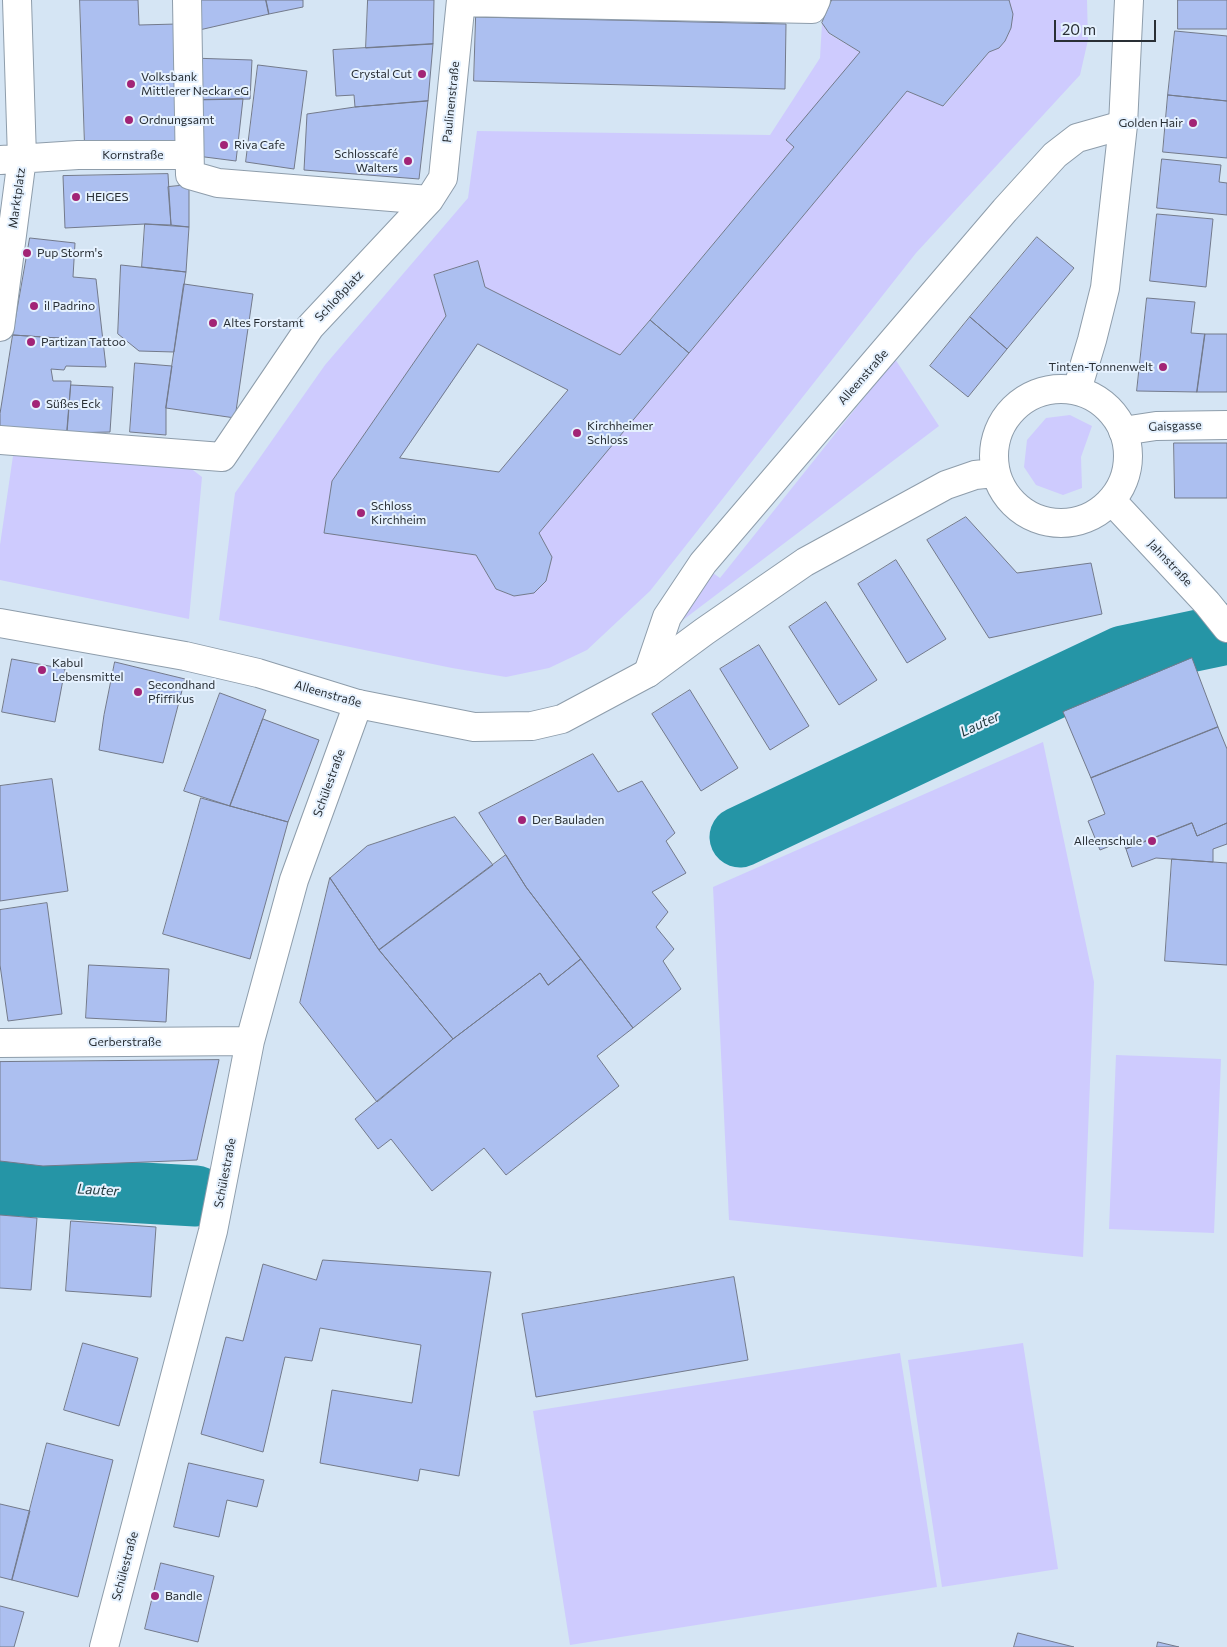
<!DOCTYPE html>
<html>
<head>
<meta charset="utf-8">
<style>
	body { margin:0 }
	#map { position:relative; width:1227px; height:1647px; overflow:hidden; background:#d5e5f4; font-family:Commissioner,sans-serif }
	canvas { display:block }
	.scale { position:absolute; left:1054px; top:20px; width:102px; height:22px; box-sizing:border-box; border:2px solid #292f35; border-top:0; padding-left:6px; font-size:15px; line-height:18px; white-space:nowrap; color:#292f35; -webkit-text-stroke:4px #e5f1fe; paint-order:stroke }
</style>
</head>
<body>
<div id="map">
<canvas width="1227" height="1647"></canvas>
<div class="scale">20 m</div>
</div>
<script>
const g = document.querySelector('canvas').getContext('2d');
g.lineJoin = 'round';
function fillPath(path, color) { g.fillStyle = color; g.fill(path, 'evenodd'); }
function stroke(path, color, width, dash) { g.strokeStyle = color; g.lineWidth = width; g.lineCap = dash ? 'butt' : 'round'; g.setLineDash(dash || []); g.stroke(path); }
function label(font, color, halo, rows, align = 'center') {
  g.font = font + ' Commissioner,sans-serif'; g.lineWidth = 4; g.setLineDash([]); g.textBaseline = 'middle'; g.strokeStyle = halo; g.fillStyle = color; for (const [text, x, y, turn = 0] of rows) {
    g.save(); g.translate(x, y); g.rotate((+turn || 0) * Math.PI / 180); g.textAlign = isNaN(turn) ? turn : align; if (halo) g.strokeText(text, 0, 0); g.fillText(text, 0, 0); g.restore();
  }
}
fillPath(new Path2D(`
	M 1009,0 L 1087,0 L 1088,40 L 1080,75 L 916,253 L 650,591 L 587,650 L 549,668 L 506,677 L 452,668 L 219,620 L 235,493 L 325,365 L 468,198 L 477,131 L 770,135 L 820,58 L 822,23 L 829,34 L 860,52 L 805,134 L 620,355 L 485,287 L 478,262 L 434,275 L 446,316 L 332,481 L 324,532 L 476,555 L 496,589 L 514,596 L 534,593 L 546,581 L 552,557 L 539,533 L 907,91 L 944,106 L 989,52 C 1012,44 1014,21 1009,0 Z
	M 895,359 L 939,426 L 675,626 L 710,571 L 720,578 Z
	M 1070,415 L 1092,426 L 1081,457 L 1082,488 L 1063,495 L 1036,485 L 1024,467 L 1027,440 L 1046,418 Z
	M 14,449 L 189,467 L 202,477 L 189,619 L 0,580 L 0,545 Z
	M 1043,742 L 1094,982 L 1083,1257 L 729,1220 L 713,887 Z
	M 1116,1055 L 1221,1059 L 1214,1233 L 1109,1229 Z
	M 1023,1343 L 1058,1569 L 942,1587 L 908,1360 Z
	M 900,1353 L 937,1587 L 570,1645 L 533,1411 Z`), '#cecbfe');
stroke(new Path2D(`
	M 740,837 L 1123,656 L 1227,634
	M 0,1185 L 196,1196`), '#2595a6', 61);
const building = new Path2D(`
	M 80,0 L 138,0 L 139,25 L 177,24 L 181,144 L 85,147 Z
	M 193,0 L 266,0 L 269,14 L 195,31 Z
	M 266,0 L 303,0 L 303,7 L 269,14 Z
	M 368,0 L 434,0 L 433,44 L 366,48 Z
	M 832,0 L 1009,0 L 1013,14 L 1011,28 L 1005,41 L 999,48 L 989,52 L 943,106 L 907,91 L 689,353 L 650,320 L 794,147 L 786,140 L 860,52 L 829,33 L 822,23 Z
	M 1178,0 L 1227,0 L 1227,29 L 1178,29 Z
	M 476,17 L 786,24 L 785,89 L 474,81 Z
	M 1175,31 L 1227,36 L 1227,101 L 1168,95 Z
	M 433,44 L 428,101 L 355,107 L 354,95 L 336,96 L 333,50 Z
	M 191,58 L 252,60 L 250,99 L 192,100 Z
	M 258,65 L 307,71 L 294,169 L 246,162 Z
	M 1168,95 L 1227,101 L 1227,158 L 1163,152 Z
	M 243,99 L 236,161 L 197,156 L 196,100 Z
	M 428,101 L 419,179 L 304,170 L 307,114 L 355,107 Z
	M 1162,159 L 1221,165 L 1219,182 L 1227,183 L 1227,215 L 1157,208 Z
	M 168,174 L 171,225 L 145,224 L 65,228 L 63,176 Z
	M 189,185 L 189,227 L 171,225 L 168,187 Z
	M 1157,214 L 1213,219 L 1206,287 L 1150,281 Z
	M 145,224 L 189,227 L 186,272 L 142,267 Z
	M 1037,237 L 1074,268 L 1007,349 L 970,317 Z
	M 30,238 L 75,243 L 73,277 L 96,279 L 103,341 L 13,335 Z
	M 478,261 L 485,287 L 620,355 L 650,320 L 689,353 L 539,533 L 552,557 L 546,581 L 534,593 L 514,596 L 496,589 L 476,555 L 324,533 L 332,481 L 446,316 L 434,275 ZM 478,344 L 568,390 L 499,472 L 400,458 Z
	M 121,265 L 186,272 L 174,352 L 139,351 L 118,334 Z
	M 184,284 L 253,294 L 235,418 L 166,408 Z
	M 1147,298 L 1195,302 L 1191,333 L 1205,334 L 1197,392 L 1137,391 Z
	M 970,317 L 1007,349 L 968,397 L 930,366 Z
	M 1205,334 L 1227,334 L 1227,392 L 1197,392 Z
	M 13,335 L 103,341 L 106,367 L 66,366 L 64,370 L 51,369 L 53,381 L 71,381 L 67,433 L 0,429 L 0,414 Z
	M 135,363 L 172,366 L 166,408 L 166,435 L 130,432 Z
	M 71,385 L 113,387 L 110,432 L 67,433 Z
	M 1174,443 L 1227,443 L 1227,498 L 1175,498 Z
	M 966,517 L 1017,573 L 1091,563 L 1102,614 L 989,638 L 927,540 Z
	M 896,560 L 946,639 L 907,663 L 858,584 Z
	M 826,602 L 877,680 L 839,705 L 789,627 Z
	M 759,645 L 809,726 L 770,750 L 720,669 Z
	M 1192,658 L 1218,727 L 1091,778 L 1063,712 Z
	M 12,659 L 65,669 L 55,722 L 2,712 Z
	M 115,662 L 185,679 L 163,763 L 99,750 L 104,715 Z
	M 690,690 L 738,768 L 701,791 L 652,714 Z
	M 220,693 L 266,710 L 230,806 L 184,791 Z
	M 263,719 L 319,740 L 288,822 L 230,806 Z
	M 1218,727 L 1227,749 L 1227,823 L 1197,836 L 1192,823 L 1126,849 L 1122,841 L 1100,850 L 1088,821 L 1105,814 L 1091,778 Z
	M 593,754 L 618,792 L 642,781 L 675,833 L 666,841 L 686,873 L 652,892 L 668,912 L 656,927 L 674,949 L 663,961 L 681,989 L 633,1028 L 526,887 L 479,813 Z
	M 52,779 L 68,891 L 0,901 L 0,786 Z
	M 201,798 L 288,822 L 250,959 L 163,934 Z
	M 455,817 L 493,865 L 379,950 L 330,878 L 367,846 Z
	M 1192,823 L 1197,836 L 1227,823 L 1227,844 L 1213,849 L 1213,862 L 1156,858 L 1132,867 L 1126,849 Z
	M 506,855 L 526,887 L 581,959 L 548,985 L 540,973 L 453,1039 L 379,950 Z
	M 1172,859 L 1227,863 L 1227,965 L 1165,961 Z
	M 330,878 L 379,950 L 453,1039 L 377,1102 L 300,1003 Z
	M 47,903 L 62,1014 L 8,1021 L 0,965 L 0,910 Z
	M 581,959 L 633,1028 L 597,1056 L 619,1086 L 506,1175 L 484,1148 L 432,1191 L 391,1139 L 378,1149 L 355,1119 L 453,1039 L 540,973 L 548,985 Z
	M 89,965 L 169,969 L 166,1022 L 86,1018 Z
	M 219,1060 L 197,1160 L 43,1166 L 0,1161 L 0,1062 Z
	M 0,1215 L 37,1218 L 31,1290 L 0,1288 Z
	M 71,1221 L 156,1227 L 151,1297 L 66,1291 Z
	M 323,1260 L 491,1272 L 459,1476 L 420,1469 L 418,1481 L 320,1463 L 332,1390 L 412,1403 L 421,1345 L 320,1328 L 312,1361 L 285,1357 L 263,1452 L 201,1434 L 226,1337 L 243,1341 L 263,1264 L 316,1280 Z
	M 734,1277 L 748,1360 L 536,1397 L 522,1314 Z
	M 83,1343 L 138,1358 L 119,1426 L 64,1410 Z
	M 47,1443 L 113,1460 L 78,1597 L 12,1580 Z
	M 189,1463 L 264,1480 L 257,1507 L 227,1500 L 219,1537 L 174,1527 Z
	M 0,1504 L 30,1511 L 12,1580 L 0,1577 Z
	M 161,1563 L 214,1576 L 198,1642 L 145,1629 Z
	M 0,1606 L 24,1612 L 14,1647 L 0,1647 Z
	M 1018,1633 L 1074,1647 L 1014,1647 Z
	M 1158,1642 L 1179,1647 L 1157,1647 Z`);
fillPath(building, '#acbff0');
stroke(building, '#737a8b', 1);
const street = new Path2D(`
	M 187,0 L 190,175 L 218,183 L 429,200
	M 461,2 L 812,9 L 816,0
	M 0,160 L 78,155 L 188,155
	M 0,327 L 22,158 L 17,0
	M 1123,431 L 1156,426 L 1227,425
	M 0,440 L 222,457 L 310,327 L 429,200 L 443,178 L 461,0
	M 648,673 L 667,617 L 703,563 L 1005,210 L 1055,155 L 1077,138 L 1123,125
	M 0,1043 L 250,1041
	M 104,1647 L 213,1231 L 250,1041 L 294,880 L 358,704`);
const secondary = new Path2D(`
	M994 456a67 67 0 1 1 134 0a67 67 0 1 1-134 0Z
	M 1077,390 L 1092,340 L 1105,288 L 1123,125 L 1129,0
	M 1112,501 L 1207,603 L 1227,628
	M 0,623 L 185,656 L 258,673 L 358,704 L 474,727 L 532,726 L 562,719 L 648,673 L 705,631 L 805,562 L 946,485 L 975,475 L 994,473`);
stroke(street, '#8e9dab', 30);
stroke(secondary, '#8e9dab', 30);
stroke(street, '#fff', 28);
stroke(secondary, '#fff', 28);
for (const [x, y, r, color] of [
	[422,74,5,"#a22476"],
	[131,84,5,"#a22476"],
	[129,120,5,"#a22476"],
	[1193,123,5,"#a22476"],
	[224,145,5,"#a22476"],
	[408,161,5,"#a22476"],
	[76,197,5,"#a22476"],
	[27,253,5,"#a22476"],
	[34,306,5,"#a22476"],
	[213,323,5,"#a22476"],
	[31,342,5,"#a22476"],
	[1163,367,5,"#a22476"],
	[36,404,5,"#a22476"],
	[577,433,5,"#a22476"],
	[361,513,5,"#a22476"],
	[42,670,5,"#a22476"],
	[138,692,5,"#a22476"],
	[522,820,5,"#a22476"],
	[1152,841,5,"#a22476"],
	[155,1596,5,"#a22476"]
]) { const dot = new Path2D(); dot.arc(x, y, r, 0, 2 * Math.PI); g.fillStyle = color; g.fill(dot); stroke(dot, '#e5f1fe', 2); }
label('12px', '#292f35', '#e5f1fe', [
	["Crystal Cut",412,74,"right"],
	["Volksbank",141,77],
	["Mittlerer Neckar eG",141,91],
	["Ordnungsamt",139,120],
	["Golden Hair",1183,123,"right"],
	["Riva Cafe",234,145],
	["Schlosscafé",398,154,"right"],
	["Walters",398,168,"right"],
	["HEIGES",86,197],
	["Pup Storm's",37,253],
	["il Padrino",44,306],
	["Altes Forstamt",223,323],
	["Partizan Tattoo",41,342],
	["Tinten-Tonnenwelt",1153,367,"right"],
	["Süßes Eck",46,404],
	["Kirchheimer",587,426],
	["Schloss",587,440],
	["Schloss",371,506],
	["Kirchheim",371,520],
	["Kabul",52,663],
	["Lebensmittel",52,677],
	["Secondhand",148,685],
	["Pfiffikus",148,699],
	["Der Bauladen",532,820],
	["Alleenschule",1142,841,"right"],
	["Bandle",165,1596]
], 'left');
label('12px', '#292f35', '#e5f1fe', [
	["Paulinenstraße",451,102,-84],
	["Kornstraße",133,155],
	["Marktplatz",17,198,-82],
	["Schloßplatz",339,296,-47],
	["Alleenstraße",863,377,-49],
	["Gaisgasse",1175,426,-2],
	["Jahnstraße",1170,563,47],
	["Alleenstraße",328,694,16],
	["Schülestraße",329,783,-70],
	["Gerberstraße",125,1042],
	["Schülestraße",225,1173,-79],
	["Schülestraße",125,1566,-75]
]);
label('italic 14px', '#1f373b', '#e5f1fe', [
	["Lauter",980,724,-25],
	["Lauter",98,1190,3]
]);
</script>
</body>
</html>
